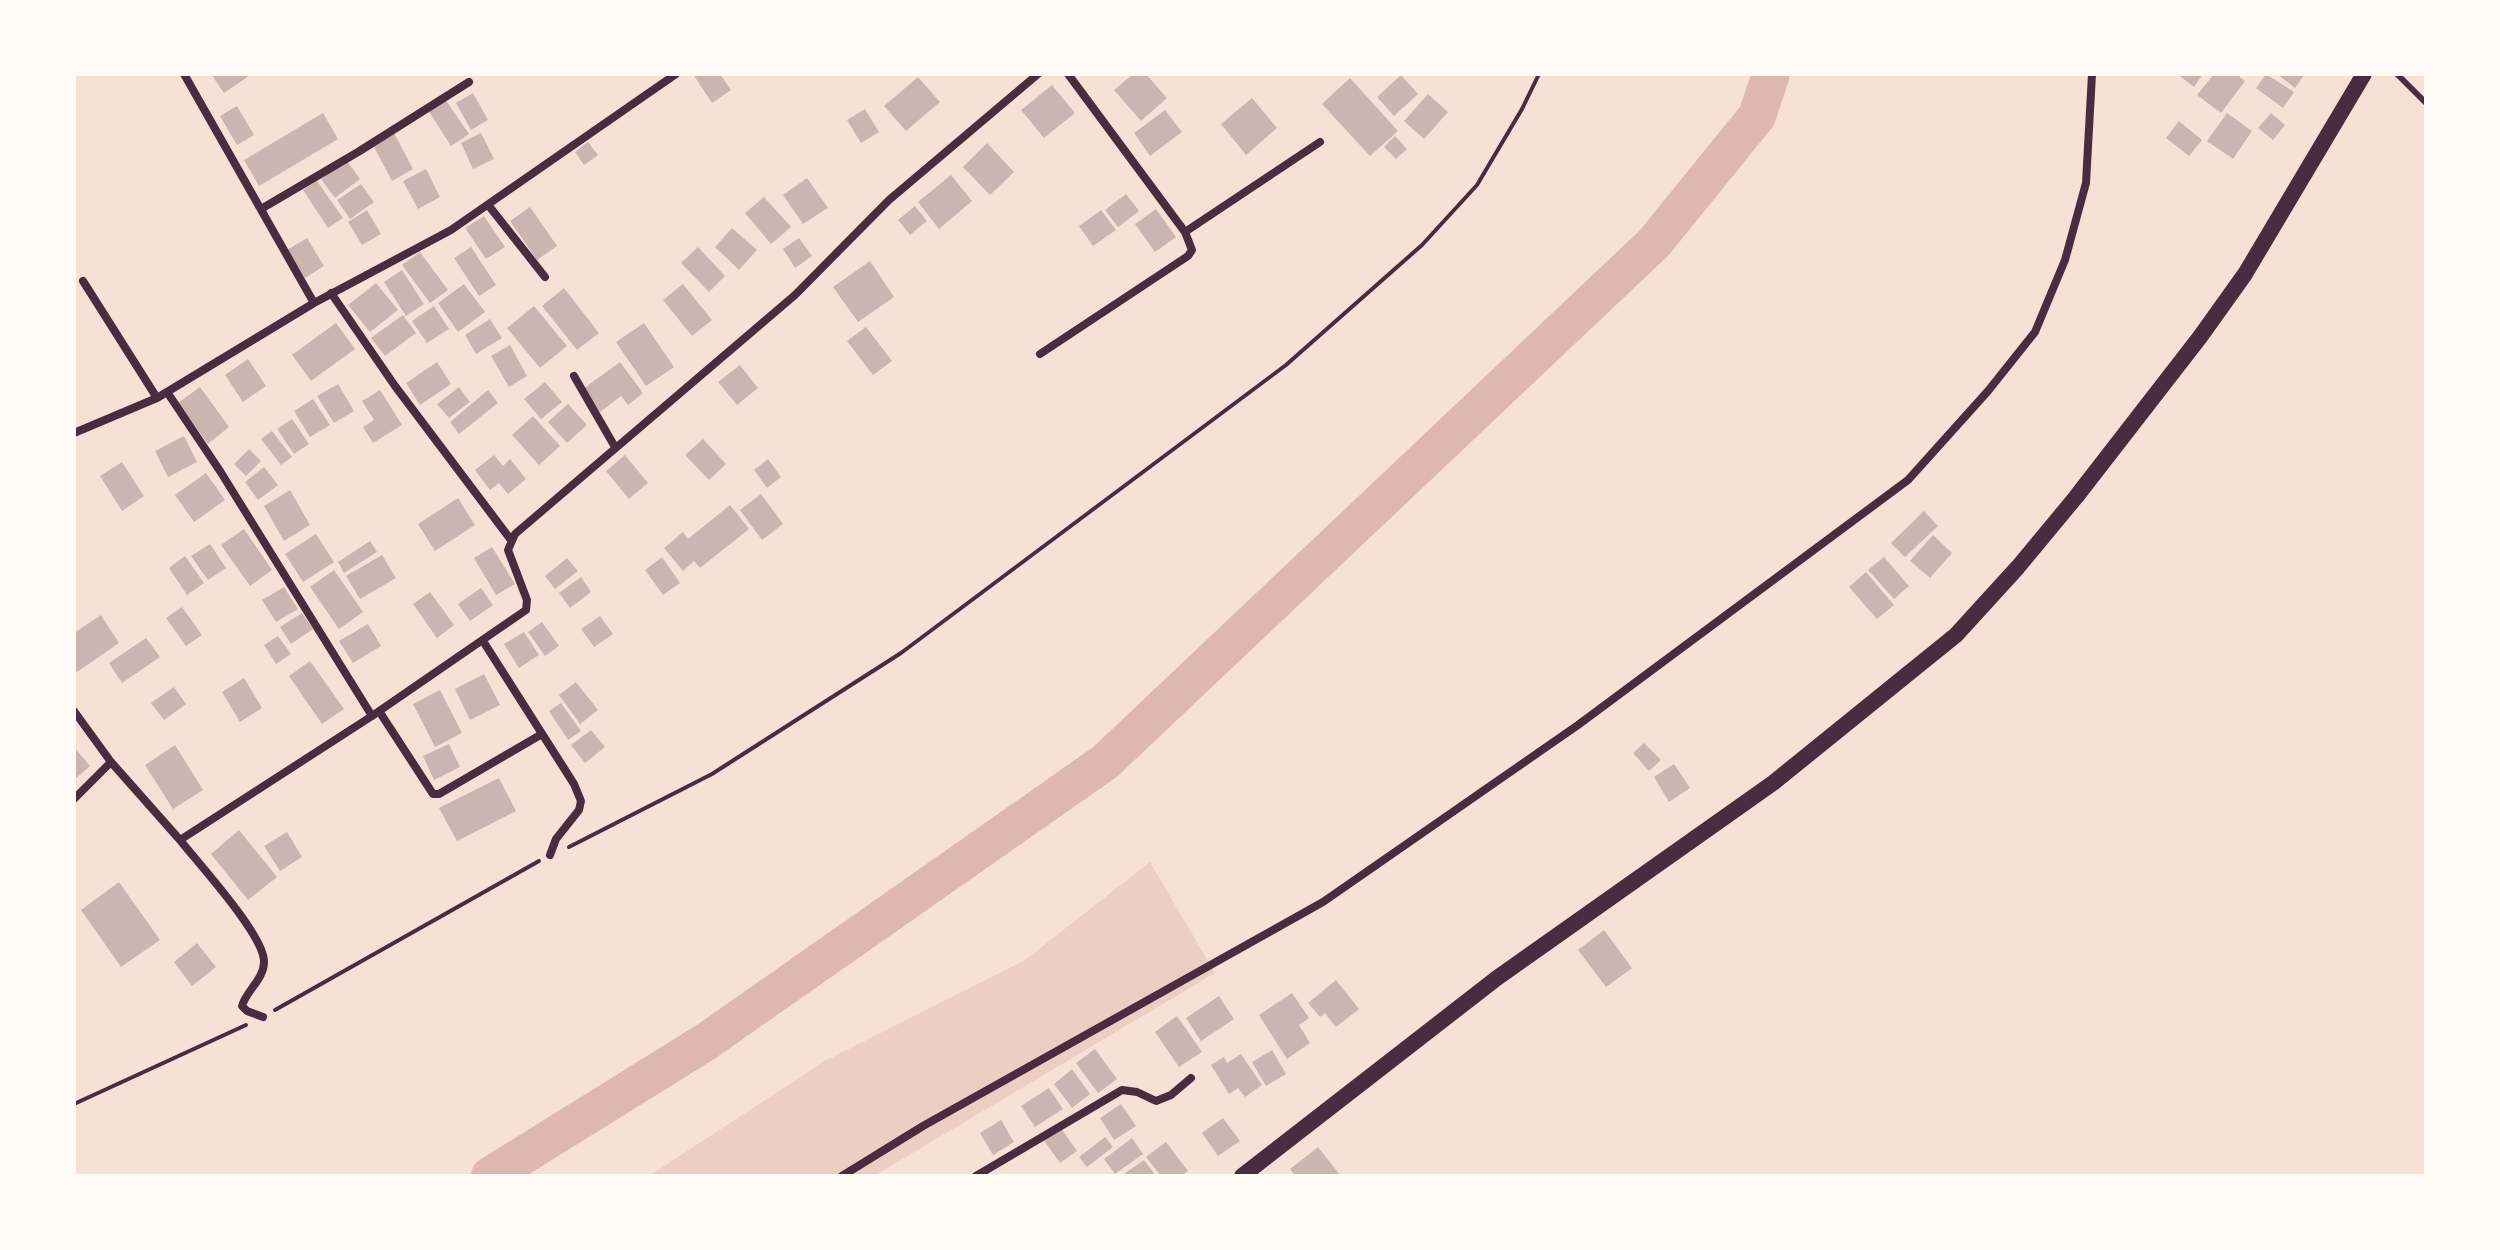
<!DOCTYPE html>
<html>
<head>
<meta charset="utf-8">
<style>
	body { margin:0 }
	#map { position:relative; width:2500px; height:1250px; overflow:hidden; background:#f7e1d7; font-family:Literata,serif }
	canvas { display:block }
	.frame { position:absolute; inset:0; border:76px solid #fffaf5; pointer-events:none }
</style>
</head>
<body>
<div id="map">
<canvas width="2500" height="1250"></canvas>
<div class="frame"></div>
</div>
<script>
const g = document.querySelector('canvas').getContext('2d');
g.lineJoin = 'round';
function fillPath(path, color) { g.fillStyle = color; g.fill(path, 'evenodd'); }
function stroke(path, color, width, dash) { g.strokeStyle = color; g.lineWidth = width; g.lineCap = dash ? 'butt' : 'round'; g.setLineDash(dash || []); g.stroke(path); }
fillPath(new Path2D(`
	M 1150,862 L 1215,973 L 874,1176 L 649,1176 L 823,1062 L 1025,960 Z`), '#ebcfc5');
stroke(new Path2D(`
	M 490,1176 L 707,1041 L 1105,762 L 1654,243 L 1757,116 L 1771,74`), '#dcb8b0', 38);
fillPath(new Path2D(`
	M 211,74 L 252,74 L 224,93 Z
	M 693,74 L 720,74 L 731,90 L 712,103 Z
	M 1133,74 L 1146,74 L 1167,98 L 1141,121 L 1114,90 Z
	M 2177,74 L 2203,74 L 2194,87 Z
	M 2214,74 L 2236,74 L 2245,81 L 2221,113 L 2197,95 Z
	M 2266,74 L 2294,92 L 2283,108 L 2256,88 Z
	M 2277,74 L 2305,74 L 2295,88 Z
	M 1401,75 L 1418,94 L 1394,116 L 1377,97 Z
	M 918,77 L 940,102 L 906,131 L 884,106 Z
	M 1350,78 L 1398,131 L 1370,156 L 1322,104 Z
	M 1052,85 L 1075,113 L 1044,138 L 1021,110 Z
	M 473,93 L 488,120 L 471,130 L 456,103 Z
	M 1428,94 L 1448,112 L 1424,139 L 1404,121 Z
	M 1252,98 L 1277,128 L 1246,155 L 1221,124 Z
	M 445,99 L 469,134 L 451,146 L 428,110 Z
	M 237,106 L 254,135 L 237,145 L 220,116 Z
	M 865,109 L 879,132 L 861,143 L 847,120 Z
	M 1165,110 L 1182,132 L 1150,156 L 1134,133 Z
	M 323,113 L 338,139 L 259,186 L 244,160 Z
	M 2227,113 L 2252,131 L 2233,159 L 2207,141 Z
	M 2271,113 L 2285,125 L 2273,140 L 2258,128 Z
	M 2179,121 L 2202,140 L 2189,156 L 2166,138 Z
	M 394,133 L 413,169 L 392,181 L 373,145 Z
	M 481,133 L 494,159 L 473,169 L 461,143 Z
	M 1395,136 L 1407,149 L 1396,159 L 1384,147 Z
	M 588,142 L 598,155 L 584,165 L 575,152 Z
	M 987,143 L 1014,172 L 990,195 L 963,167 Z
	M 347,161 L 360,179 L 335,198 L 321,179 Z
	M 426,169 L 440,197 L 418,209 L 403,181 Z
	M 951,175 L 972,201 L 939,229 L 918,202 Z
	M 807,178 L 828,208 L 803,224 L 783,195 Z
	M 317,181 L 343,218 L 328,228 L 303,190 Z
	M 361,184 L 374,202 L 350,219 L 337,200 Z
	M 1126,194 L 1139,211 L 1118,227 L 1105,210 Z
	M 764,197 L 791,227 L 771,244 L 745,213 Z
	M 915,206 L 927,221 L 910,235 L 898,220 Z
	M 530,207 L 557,246 L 537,260 L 510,221 Z
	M 1156,209 L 1176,237 L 1155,252 L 1135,224 Z
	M 367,210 L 381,234 L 362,245 L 348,222 Z
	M 1101,210 L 1116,230 L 1093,246 L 1079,226 Z
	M 484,216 L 505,247 L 486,259 L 465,228 Z
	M 732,228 L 757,250 L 739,270 L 715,247 Z
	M 307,238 L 324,266 L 305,278 L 287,250 Z
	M 799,238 L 812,256 L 795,268 L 783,249 Z
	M 471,247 L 496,285 L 479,296 L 454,258 Z
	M 698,247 L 725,276 L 709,292 L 681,263 Z
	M 420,252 L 448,290 L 430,303 L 402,265 Z
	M 870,261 L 894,297 L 858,322 L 833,287 Z
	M 402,270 L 424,304 L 406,316 L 384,282 Z
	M 376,283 L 398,310 L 370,332 L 348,305 Z
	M 464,284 L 485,312 L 458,332 L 438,303 Z
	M 683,284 L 712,320 L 692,336 L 663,300 Z
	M 564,288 L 599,333 L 577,350 L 542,306 Z
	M 434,306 L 449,329 L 427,343 L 412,321 Z
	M 534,306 L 567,346 L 540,368 L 507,328 Z
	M 403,315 L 416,333 L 385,356 L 371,338 Z
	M 490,319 L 502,338 L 476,354 L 465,335 Z
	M 336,323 L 355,349 L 311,381 L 292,355 Z
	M 644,323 L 674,367 L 646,386 L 616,342 Z
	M 866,327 L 892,361 L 873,375 L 847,341 Z
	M 510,345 L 527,376 L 509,387 L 491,356 Z
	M 248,359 L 266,386 L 243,402 L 225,375 Z
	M 437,362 L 451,384 L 420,405 L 406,383 Z
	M 620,362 L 643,393 L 628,405 L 621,396 L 600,412 L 583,389 Z
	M 740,365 L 758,388 L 737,405 L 718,382 Z
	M 545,382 L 562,402 L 541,419 L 524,399 Z
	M 338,384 L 354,411 L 334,423 L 317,396 Z
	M 200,387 L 229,427 L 208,444 L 178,403 Z
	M 459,387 L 470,402 L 449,418 L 437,404 Z
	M 380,390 L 402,425 L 373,443 L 363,427 L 374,420 L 362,401 Z
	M 488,390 L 498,403 L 459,434 L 450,422 Z
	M 313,399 L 330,425 L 310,437 L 294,411 Z
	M 568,404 L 587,425 L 567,443 L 548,422 Z
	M 533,416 L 560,446 L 539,465 L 512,435 Z
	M 292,419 L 309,444 L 294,454 L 277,429 Z
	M 272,431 L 292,457 L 281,465 L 261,439 Z
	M 184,436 L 197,462 L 168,477 L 155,451 Z
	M 703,439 L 726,464 L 709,480 L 685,455 Z
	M 249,449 L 261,461 L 246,476 L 234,464 Z
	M 494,455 L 503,466 L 510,459 L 526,479 L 508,494 L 499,483 L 490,490 L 475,470 Z
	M 625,455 L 648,483 L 629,499 L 606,471 Z
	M 768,459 L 781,477 L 767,488 L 754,470 Z
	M 122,462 L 144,496 L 122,511 L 100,476 Z
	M 264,467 L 278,485 L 258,500 L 245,482 Z
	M 206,473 L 225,500 L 194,522 L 175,495 Z
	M 290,490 L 310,525 L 284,541 L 264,506 Z
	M 761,494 L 783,524 L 762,540 L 740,510 Z
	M 458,498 L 475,525 L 435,551 L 418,524 Z
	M 730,505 L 749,529 L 700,568 L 694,561 L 683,571 L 664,548 L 683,532 L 688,539 Z
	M 1924,511 L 1938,526 L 1905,557 L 1891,543 Z
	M 244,529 L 272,570 L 250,586 L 221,545 Z
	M 316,534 L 334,562 L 303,582 L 285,554 Z
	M 1933,535 L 1952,553 L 1930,578 L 1910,561 Z
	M 370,541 L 377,552 L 344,573 L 338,562 Z
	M 210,544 L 226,568 L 208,580 L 191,556 Z
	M 492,547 L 515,584 L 496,595 L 474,558 Z
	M 382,555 L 396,578 L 360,599 L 346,576 Z
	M 185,556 L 204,583 L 187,595 L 169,568 Z
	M 662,557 L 680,583 L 663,595 L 645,570 Z
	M 1884,557 L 1909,586 L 1894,599 L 1868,570 Z
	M 567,558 L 578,571 L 555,589 L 545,576 Z
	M 334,570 L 363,612 L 339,629 L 310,587 Z
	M 1866,572 L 1894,605 L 1877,619 L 1849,587 Z
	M 581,577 L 591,592 L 570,608 L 559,593 Z
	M 284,587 L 298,609 L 276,622 L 262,600 Z
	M 481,588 L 493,605 L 470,621 L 458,604 Z
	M 430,592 L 454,625 L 437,638 L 413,604 Z
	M 182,607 L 202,635 L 186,646 L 166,618 Z
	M 302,613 L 313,629 L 291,644 L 280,627 Z
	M 101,615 L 119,643 L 77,672 L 74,667 L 74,633 Z
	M 600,616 L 613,634 L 594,647 L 581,629 Z
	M 542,622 L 559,646 L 545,656 L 528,632 Z
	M 368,624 L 381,646 L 353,663 L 339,641 Z
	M 524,632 L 539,655 L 519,668 L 504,644 Z
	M 278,636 L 291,654 L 276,664 L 264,645 Z
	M 146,638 L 160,657 L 122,683 L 109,663 Z
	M 310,661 L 344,709 L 322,724 L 289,676 Z
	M 484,674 L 500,705 L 470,720 L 455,689 Z
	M 244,678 L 262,708 L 240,722 L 222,692 Z
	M 576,682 L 598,710 L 580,724 L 559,695 Z
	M 174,687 L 186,704 L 164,720 L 151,703 Z
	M 440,690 L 462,733 L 435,747 L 413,704 Z
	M 561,703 L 581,731 L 568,740 L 549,711 Z
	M 591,730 L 605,747 L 585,763 L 571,745 Z
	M 1644,743 L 1661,760 L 1649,771 L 1633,753 Z
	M 449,744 L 460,767 L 434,780 L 423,756 Z
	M 175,745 L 203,790 L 173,809 L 145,765 Z
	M 74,747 L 90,766 L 74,780 Z
	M 1674,764 L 1690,788 L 1669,802 L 1654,777 Z
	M 499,778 L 516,811 L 457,841 L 439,808 Z
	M 239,830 L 277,877 L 248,900 L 211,854 Z
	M 287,832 L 302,857 L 280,871 L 264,846 Z
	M 119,882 L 160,940 L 121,967 L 81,910 Z
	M 1604,930 L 1632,968 L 1606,987 L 1578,950 Z
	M 197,943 L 216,967 L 192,986 L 174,962 Z
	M 1336,980 L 1359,1009 L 1336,1027 L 1325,1013 L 1320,1017 L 1308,1003 Z
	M 1292,993 L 1309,1018 L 1299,1025 L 1310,1043 L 1287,1059 L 1259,1015 Z
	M 1219,996 L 1234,1019 L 1201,1041 L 1186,1018 Z
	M 1177,1016 L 1202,1052 L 1179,1067 L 1155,1032 Z
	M 1095,1049 L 1117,1079 L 1098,1093 L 1076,1063 Z
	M 1272,1050 L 1286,1074 L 1266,1086 L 1252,1062 Z
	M 1241,1054 L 1262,1085 L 1245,1097 L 1238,1088 L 1229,1094 L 1211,1065 L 1224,1057 L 1227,1063 Z
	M 1072,1069 L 1090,1094 L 1072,1108 L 1054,1084 Z
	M 1049,1088 L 1063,1109 L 1035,1127 L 1021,1106 Z
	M 1121,1104 L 1136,1126 L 1114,1140 L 1100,1118 Z
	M 1223,1118 L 1240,1141 L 1218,1156 L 1202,1133 Z
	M 1001,1120 L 1014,1142 L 993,1155 L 980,1133 Z
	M 1060,1127 L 1077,1151 L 1060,1163 L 1043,1139 Z
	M 1105,1137 L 1113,1147 L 1087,1167 L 1079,1157 Z
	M 1132,1138 L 1143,1154 L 1115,1174 L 1104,1159 Z
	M 1166,1142 L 1188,1171 L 1181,1176 L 1161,1176 L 1146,1157 Z
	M 1318,1147 L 1341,1176 L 1296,1176 L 1290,1169 Z
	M 1144,1160 L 1156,1176 L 1121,1176 Z`), '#ccb4b1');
stroke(new Path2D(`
	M 569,847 L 712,774 L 901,653 L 1286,365 L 1422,245 L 1477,185 L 1522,109 L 1539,74
	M 275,1010 L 539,861
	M 74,1104 L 246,1025`), '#4a2c40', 4);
stroke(new Path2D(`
	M 2397,74 L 2426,103`), '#4a2c40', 6);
stroke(new Path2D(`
	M 184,74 L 314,303
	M 489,206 L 545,277
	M 261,209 L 358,152 L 469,82
	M 1185,232 L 1320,142
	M 83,281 L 157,398
	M 331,293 L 395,386 L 511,540
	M 1040,354 L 1188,256 L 1192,250 L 1185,232 L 1068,74
	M 574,376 L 615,447
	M 167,392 L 220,471 L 372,716
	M 74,433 L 157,398 L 314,303 L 451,230 L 676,74
	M 483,641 L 574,784 L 581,801 L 579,810 L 556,839 L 550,855
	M 74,711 L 111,762 L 180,840 L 372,716 L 526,610 L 527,600 L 508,550 L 515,534 L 795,295 L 889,200 L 1038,74
	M 379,711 L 433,794 L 439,794 L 542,734
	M 74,799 L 111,762
	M 180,840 C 198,863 265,936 264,962 C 264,979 246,991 242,1006 L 247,1011 L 263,1017
	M 842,1176 L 923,1126 L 1323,902 L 1578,725 L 1908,480 L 1988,391 L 2035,332 L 2065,260 L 2086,183 L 2092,74
	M 976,1176 L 1122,1090 L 1137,1092 L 1156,1101 L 1171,1095 L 1191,1078`), '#4a2c40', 8);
stroke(new Path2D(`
	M 1242,1176 L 1497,978 L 1773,783 L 1956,635 L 2018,567 L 2076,497 L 2200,337 L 2245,274 L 2364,74`), '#4a2c40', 16);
</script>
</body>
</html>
